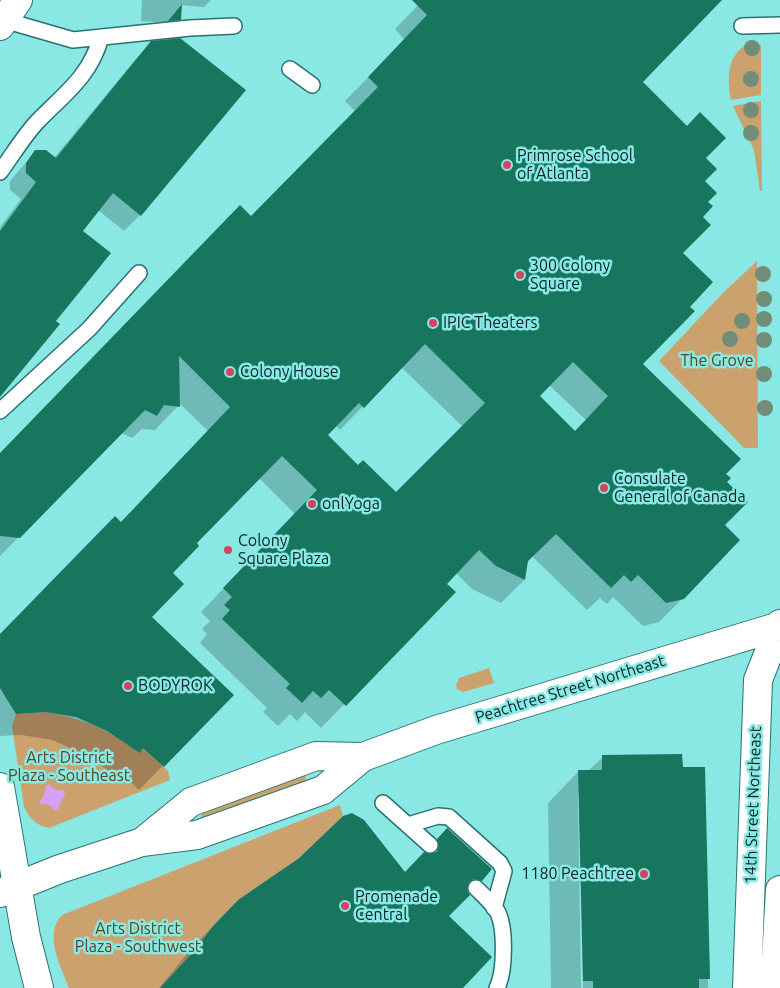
<!DOCTYPE html>
<html>
<head>
<meta charset="utf-8">
<style>
	body { margin:0 }
	canvas { display:block; background:#89e8e3 }
</style>
</head>
<body>
<canvas width="780" height="988"></canvas>
<script>
const g = document.querySelector('canvas').getContext('2d');
g.lineJoin = 'round';
function fillPath(path, color) { g.fillStyle = color; g.fill(path, 'evenodd'); }
function stroke(path, color, width, dash) { g.strokeStyle = color; g.lineWidth = width; g.lineCap = dash ? 'butt' : 'round'; g.setLineDash(dash || []); g.stroke(path); }
function label(font, color, halo, rows, align = 'center') {
  g.font = font + ' Ubuntu,sans-serif'; g.lineWidth = 5; g.setLineDash([]); g.textBaseline = 'middle'; g.strokeStyle = halo; g.fillStyle = color; for (const [text, x, y, turn = 0] of rows) {
    g.save(); g.translate(x, y); g.rotate((+turn || 0) * Math.PI / 180); g.textAlign = isNaN(turn) ? turn : align; if (halo) g.strokeText(text, 0, 0); g.fillText(text, 0, 0); g.restore();
  }
}
fillPath(new Path2D(`
	M 747,44 L 761,45 L 761,95 L 731,100 C 727,79 726,57 747,44 Z
	M 761,101 L 762,191 L 760,191 L 754,150 L 733,106 Z
	M 757,261 L 758,448 L 744,448 L 659,361 L 723,293 Z
	M 489,668 L 494,683 L 463,692 L 457,689 L 456,685 L 459,678 Z
	M 45,712 C 87,719 105,729 140,752 L 143,748 L 168,771 L 170,780 L 49,828 C 36,825 30,819 24,807 L 12,726 L 16,714 Z
	M 305,774 L 307,782 L 201,819 L 202,814 L 239,798 Z
	M 340,805 L 343,816 L 298,859 L 238,900 L 213,926 L 194,951 L 160,988 L 69,988 C 61,967 43,934 62,915 Z`), '#cba16d');
fillPath(new Path2D(`
	M 50,784 L 51,787 L 60,791 L 64,790 L 65,795 L 59,806 L 60,808 L 54,811 L 53,808 L 45,803 L 41,805 L 39,800 L 42,799 L 46,789 L 45,786 Z`), '#d4a1f4');
fillPath(new Path2D(`
	M 142,0 L 211,0 L 204,7 L 180,5 L 179,19 L 171,28 L 166,23 L 141,21 Z
	M 423,0 L 720,0 L 641,82 L 704,158 L 703,181 L 706,202 L 701,217 L 681,254 L 641,364 L 725,474 L 723,525 L 683,598 L 659,622 L 643,626 L 613,597 L 607,604 L 600,598 L 587,610 L 532,556 L 527,561 L 524,580 L 501,603 L 472,589 L 456,573 L 445,584 L 454,592 L 321,728 L 305,712 L 297,721 L 290,714 L 278,726 L 263,712 L 267,708 L 200,643 L 207,634 L 202,629 L 210,621 L 201,612 L 295,514 L 259,478 L 195,543 L 171,573 L 150,617 L 232,695 L 139,790 L 119,771 L 115,775 L 84,754 L 52,740 L 21,735 L 0,736 L 0,635 L 120,524 L 208,431 L 178,402 L 178,406 L 155,430 L 142,429 L 132,438 L 121,433 L 0,556 L 0,454 L 251,218 L 355,111 L 345,101 L 405,40 L 395,29 ZM 401,367 L 463,427 L 396,494 L 358,467 L 326,435 L 336,426 L 340,430 ZM 549,385 L 586,420 L 575,432 L 538,396 Z
	M 152,43 L 140,215 L 124,231 L 98,210 L 81,231 L 54,321 L 0,393 L 0,227 L 21,199 L 10,190 L 10,181 L 36,151 L 54,158 L 135,60 Z
	M 603,757 L 682,768 L 704,768 L 708,988 L 583,988 L 580,790 L 578,793 L 581,988 L 551,988 L 548,803 L 579,771 L 588,771 Z
	M 352,815 L 360,817 L 405,873 L 447,830 L 482,880 L 447,916 L 461,988 L 159,988 L 195,944 L 226,914 L 254,889 L 312,849 Z`), '#0003');
fillPath(new Path2D(`
	M 412,0 L 722,0 L 643,82 L 687,126 L 700,112 L 726,138 L 706,158 L 717,169 L 705,181 L 717,193 L 708,202 L 713,206 L 703,217 L 711,225 L 683,253 L 713,282 L 690,307 L 695,311 L 643,364 L 741,459 L 726,474 L 731,478 L 727,482 L 748,502 L 725,525 L 740,540 L 684,599 L 666,603 L 638,575 L 631,582 L 624,575 L 611,588 L 556,534 L 528,561 L 525,580 L 496,566 L 479,550 L 447,584 L 456,592 L 346,706 L 329,690 L 321,698 L 313,691 L 302,703 L 286,688 L 290,684 L 222,619 L 230,610 L 224,605 L 232,597 L 223,588 L 317,490 L 282,456 L 197,543 L 199,546 L 173,573 L 184,584 L 152,617 L 234,695 L 164,767 L 143,748 L 140,753 L 107,731 L 76,717 L 45,712 L 16,714 L 0,688 L 0,634 L 115,516 L 121,522 L 230,407 L 179,356 L 180,407 L 164,405 L 157,416 L 145,410 L 20,538 L 0,536 L 0,453 L 240,205 L 251,216 L 378,87 L 368,77 L 427,15 ZM 425,344 L 485,403 L 396,492 L 363,460 L 358,465 L 328,435 L 359,403 L 364,408 ZM 573,362 L 608,396 L 575,431 L 540,396 Z
	M 182,4 L 181,20 L 168,21 Z
	M 180,38 L 246,90 L 141,216 L 113,193 L 83,231 L 111,253 L 56,321 L 60,324 L 0,397 L 0,231 L 36,182 L 26,173 L 26,163 L 35,150 L 46,150 L 56,158 L 151,41 Z
	M 682,754 L 683,767 L 705,767 L 710,979 L 699,979 L 699,988 L 593,988 L 593,981 L 583,981 L 578,770 L 602,770 L 602,755 Z
	M 352,813 L 364,820 L 405,872 L 424,852 L 429,854 L 437,852 L 439,846 L 437,839 L 447,828 L 492,869 L 482,881 L 474,879 L 469,882 L 467,890 L 470,895 L 449,916 L 492,957 L 463,988 L 160,988 L 194,951 L 213,926 L 238,900 L 298,859 L 343,816 Z`), '#18755e');
const lane = new Path2D(`
	M 4,20 L 73,40 L 190,28 L 234,26
	M 742,26 L 780,25
	M 290,69 L 312,85
	M 0,172 C 12,156 23,137 37,122 C 64,94 90,77 101,37
	M 0,411 L 89,329 L 139,273
	M 383,803 L 430,845
	M 408,825 L 438,816 L 449,817 L 500,863 L 504,871 L 494,908
	M 476,888 C 483,895 492,903 497,911 C 506,927 505,972 497,988`);
const street = new Path2D(`
	M 0,26 L 18,0
	M 0,787 L 26,937 L 39,988`);
const secondary = new Path2D(`
	M 142,842 L 191,802 L 316,756 L 363,757
	M 0,893 L 60,869 L 142,842 L 197,835 L 323,790 L 363,757 L 436,730 L 780,626
	M 747,988 L 758,680 L 780,624
	M 771,988 L 775,978 L 780,890`);
stroke(lane, '#287370', 18);
stroke(street, '#287370', 30);
stroke(secondary, '#287370', 30);
stroke(lane, '#fff', 15);
stroke(street, '#fff', 28);
stroke(secondary, '#fff', 28);
g.fillStyle = '#718d77';
for (const [x, y] of [
	[752,48],
	[751,79],
	[751,110],
	[751,133],
	[763,274],
	[764,299],
	[764,319],
	[742,321],
	[730,339],
	[764,340],
	[764,374],
	[765,408]
]) { g.beginPath(); g.arc(x, y, 8, 0, 2 * Math.PI); g.fill(); }
for (const [x, y, r, color] of [
	[507,165,5,"#d34362"],
	[520,275,5,"#d34362"],
	[433,323,5,"#d34362"],
	[230,372,5,"#d34362"],
	[604,488,5,"#d34362"],
	[312,504,5,"#d34362"],
	[228,550,5,"#d34362"],
	[128,686,5,"#d34362"],
	[644,874,5,"#d34362"],
	[345,906,5,"#d34362"]
]) { const dot = new Path2D(); dot.arc(x, y, r, 0, 2 * Math.PI); g.fillStyle = color; g.fill(dot); stroke(dot, '#89e8e3', 2); }
label('16px', '#052423', '#89e8e3', [
	["Primrose School",517,156],
	["of Atlanta",517,174],
	["300 Colony",530,266],
	["Square",530,284],
	["IPIC Theaters",443,323],
	["Colony House",240,372],
	["Consulate",614,479],
	["General of Canada",614,497],
	["onlYoga",322,504],
	["Colony",238,541],
	["Square Plaza",238,559],
	["BODYROK",138,686],
	["1180 Peachtree",634,874,"right"],
	["Promenade",355,897],
	["Central",355,915]
], 'left');
label('16px', '#5d431f', '#89e8e3', [
	["The Grove",717,361],
	["Arts District",69,758],
	["Plaza - Southeast",69,776],
	["Arts District",138,929],
	["Plaza - Southwest",138,947]
]);
label('16px', '#052423', '#89e8e3', [
	["Peachtree Street Northeast",570,689,-17],
	["14th Street Northeast",753,805,-88]
]);
</script>
</body>
</html>
